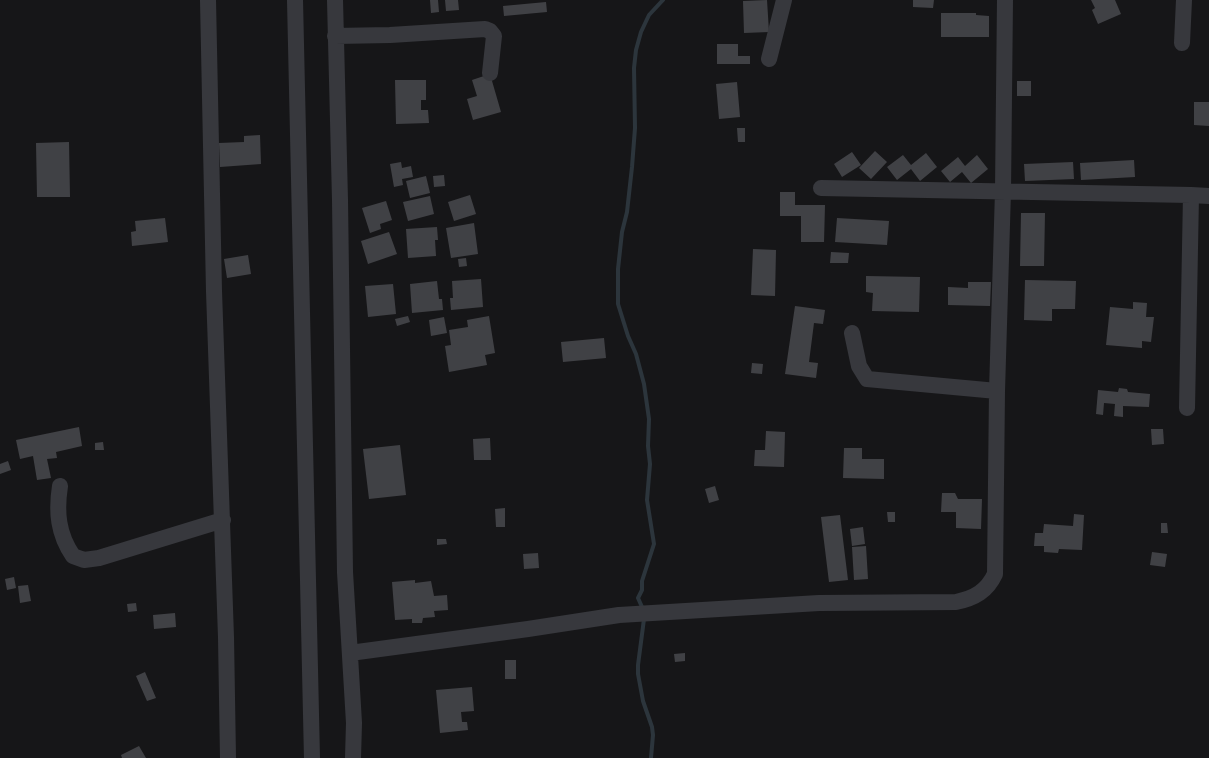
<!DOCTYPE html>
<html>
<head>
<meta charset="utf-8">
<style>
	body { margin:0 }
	canvas { display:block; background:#161618 }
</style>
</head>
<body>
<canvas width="1209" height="758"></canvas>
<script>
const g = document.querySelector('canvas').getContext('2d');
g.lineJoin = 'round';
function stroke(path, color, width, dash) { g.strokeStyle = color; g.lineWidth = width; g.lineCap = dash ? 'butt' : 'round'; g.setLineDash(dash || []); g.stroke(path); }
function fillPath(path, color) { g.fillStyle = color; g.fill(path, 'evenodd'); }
stroke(new Path2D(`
	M 642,607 L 638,598 L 642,590 L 642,581 L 654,544 L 647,500 L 650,464 L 648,446 L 649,419 L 644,384 L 636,354 L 628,336 L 618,304 L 618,269 L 622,232 L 627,212 L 632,167 L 635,128 L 634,68 L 636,50 L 641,32 L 649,15 L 663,0
	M 644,619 L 638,665 L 638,674 L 643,701 L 652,727 L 653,735 L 651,758`), '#2c353c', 4);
fillPath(new Path2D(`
	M 430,0 L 438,0 L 439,12 L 431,13 Z
	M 445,0 L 458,0 L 459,10 L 446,11 Z
	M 767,0 L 769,32 L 744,33 L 743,1 Z
	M 913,0 L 934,0 L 933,8 L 913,7 Z
	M 1091,0 L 1115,0 L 1121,14 L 1098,24 L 1092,10 L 1095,8 Z
	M 546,2 L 547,12 L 504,16 L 503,6 Z
	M 941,13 L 976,13 L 976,15 L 989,16 L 989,37 L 941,37 Z
	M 717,44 L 738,44 L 738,56 L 750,56 L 750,64 L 717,64 Z
	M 490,74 L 501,112 L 473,120 L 467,99 L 477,96 L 472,80 Z
	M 395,80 L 426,80 L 426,100 L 421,100 L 421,110 L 428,110 L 429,123 L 396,124 Z
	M 1017,81 L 1031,81 L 1031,96 L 1017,96 Z
	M 737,82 L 740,117 L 719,119 L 716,84 Z
	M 1194,102 L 1209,102 L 1209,126 L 1194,125 Z
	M 737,128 L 745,128 L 745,142 L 738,142 Z
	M 260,135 L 261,164 L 220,167 L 219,143 L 244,142 L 244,136 Z
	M 69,142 L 70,197 L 37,197 L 36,143 Z
	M 875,151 L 887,162 L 871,179 L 859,168 Z
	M 852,152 L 861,165 L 842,177 L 834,164 Z
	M 926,153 L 937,167 L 920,181 L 911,169 L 897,180 L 887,167 L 903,155 L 911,165 Z
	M 977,155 L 988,169 L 971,183 L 962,172 L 950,182 L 941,171 L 958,157 L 965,166 Z
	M 1134,160 L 1135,177 L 1081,180 L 1080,163 Z
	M 401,162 L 402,168 L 411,166 L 413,177 L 402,179 L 403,185 L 394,187 L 390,164 Z
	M 1073,162 L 1074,179 L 1025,181 L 1024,164 Z
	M 444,175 L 445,186 L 434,187 L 433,176 Z
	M 426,176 L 430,193 L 410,198 L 406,181 Z
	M 780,192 L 795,192 L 795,205 L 825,205 L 824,242 L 801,242 L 801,216 L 780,216 Z
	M 470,195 L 476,214 L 454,221 L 448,202 Z
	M 430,196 L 434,214 L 408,221 L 403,202 Z
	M 386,201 L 392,220 L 380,224 L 381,229 L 370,233 L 362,208 Z
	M 1021,213 L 1045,213 L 1044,266 L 1020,266 Z
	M 165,218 L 168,242 L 132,246 L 131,232 L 136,231 L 135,221 Z
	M 837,218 L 889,221 L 887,245 L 835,242 Z
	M 474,223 L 478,254 L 451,258 L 446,228 Z
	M 437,227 L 438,240 L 435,240 L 436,256 L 408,258 L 406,229 Z
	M 389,232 L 397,254 L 368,264 L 361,241 Z
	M 753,249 L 776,250 L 775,296 L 751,295 Z
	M 831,252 L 849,253 L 848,263 L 830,263 Z
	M 248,255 L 251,274 L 227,278 L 224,259 Z
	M 466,258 L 467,266 L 459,267 L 458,259 Z
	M 866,276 L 920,277 L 919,312 L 872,311 L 873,293 L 866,292 Z
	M 481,279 L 483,307 L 451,310 L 450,298 L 453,298 L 452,281 Z
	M 1025,280 L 1076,281 L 1075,309 L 1052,309 L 1052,321 L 1024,320 Z
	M 437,281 L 439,299 L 442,299 L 443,310 L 412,313 L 410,284 Z
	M 968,282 L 991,282 L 990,306 L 948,305 L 948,287 L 968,288 Z
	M 393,284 L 396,314 L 368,317 L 365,286 Z
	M 1133,302 L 1147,303 L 1146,317 L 1154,317 L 1151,342 L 1142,341 L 1142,348 L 1106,345 L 1110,307 L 1133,309 Z
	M 795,306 L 825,310 L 823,324 L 814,323 L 809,362 L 818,363 L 816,378 L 785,374 Z
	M 408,316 L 410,322 L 397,326 L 395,319 Z
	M 489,316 L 495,353 L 485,355 L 487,365 L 449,372 L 445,346 L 451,345 L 449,330 L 468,327 L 467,320 Z
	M 444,317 L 447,333 L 431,336 L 429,320 Z
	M 604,338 L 606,358 L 563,362 L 561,342 Z
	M 752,363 L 763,364 L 762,374 L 751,373 Z
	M 1119,388 L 1127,389 L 1128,392 L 1150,394 L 1149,407 L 1123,406 L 1123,417 L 1114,416 L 1115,404 L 1104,403 L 1103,415 L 1096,414 L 1098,390 L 1118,392 Z
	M 79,427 L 82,446 L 56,452 L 57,458 L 47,459 L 51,478 L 37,480 L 33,456 L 20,459 L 16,440 Z
	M 1151,429 L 1163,429 L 1164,444 L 1152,445 Z
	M 766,431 L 785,432 L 784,467 L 754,466 L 755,450 L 765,450 Z
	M 490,438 L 491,460 L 474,460 L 473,439 Z
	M 103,442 L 104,450 L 95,450 L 95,443 Z
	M 400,445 L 406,495 L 369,499 L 363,449 Z
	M 844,448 L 862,448 L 862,459 L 884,459 L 884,479 L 843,478 Z
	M 8,461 L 11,470 L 0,474 L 0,464 Z
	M 715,486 L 719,500 L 709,503 L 705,489 Z
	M 942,493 L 955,493 L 958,499 L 982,499 L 981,529 L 956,528 L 956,512 L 941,512 Z
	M 505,508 L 505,527 L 496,527 L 495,509 Z
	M 887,512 L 895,512 L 895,522 L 888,522 Z
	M 1074,514 L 1084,515 L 1082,550 L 1059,549 L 1058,553 L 1044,552 L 1044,546 L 1034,546 L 1035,533 L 1043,533 L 1044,524 L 1073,526 Z
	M 840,515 L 848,580 L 829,582 L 821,517 Z
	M 1161,523 L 1167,523 L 1168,533 L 1161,533 Z
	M 863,527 L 865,544 L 852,546 L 850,529 Z
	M 437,539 L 446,539 L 447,544 L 437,545 Z
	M 866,546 L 868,579 L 854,580 L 852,547 Z
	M 1152,552 L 1167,554 L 1165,567 L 1150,565 Z
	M 538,553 L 539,568 L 524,569 L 523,554 Z
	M 14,577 L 16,588 L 7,590 L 5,579 Z
	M 415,580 L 415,583 L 431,581 L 434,596 L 447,595 L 448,610 L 434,611 L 435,617 L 423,618 L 422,623 L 412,623 L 412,619 L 395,620 L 392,582 Z
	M 28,585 L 31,601 L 20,603 L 18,586 Z
	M 136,603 L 137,611 L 128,612 L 127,604 Z
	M 175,613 L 176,627 L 154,629 L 153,615 Z
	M 685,653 L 685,661 L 675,662 L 674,654 Z
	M 505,660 L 516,660 L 516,679 L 505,679 Z
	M 145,672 L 156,698 L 147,701 L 136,676 Z
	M 472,687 L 474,711 L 461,712 L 462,722 L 467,722 L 468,730 L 440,733 L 436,690 Z
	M 139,746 L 146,758 L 122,758 L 121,755 Z`), '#404145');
stroke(new Path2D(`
	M 208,0 L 214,291 L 226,637 L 228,758
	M 295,0 L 312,758
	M 335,0 L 340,200 L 345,572 L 354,723 L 353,758
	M 335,36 L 390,35 L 485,29 L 490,31 L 494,36 L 490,73
	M 1182,43 L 1184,0
	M 769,59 L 784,0
	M 821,188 L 1191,195 L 1187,408
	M 1191,195 L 1209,196
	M 852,333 L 859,366 L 867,379 L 997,391
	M 60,486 C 56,512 58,534 73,556 L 84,560 L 99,558 L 223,520
	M 350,653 L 528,629 L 619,615 L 819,603 L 956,602 C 975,598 987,591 995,574 L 997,391 L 1003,191 L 1005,0`), '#37383d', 16);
</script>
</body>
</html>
